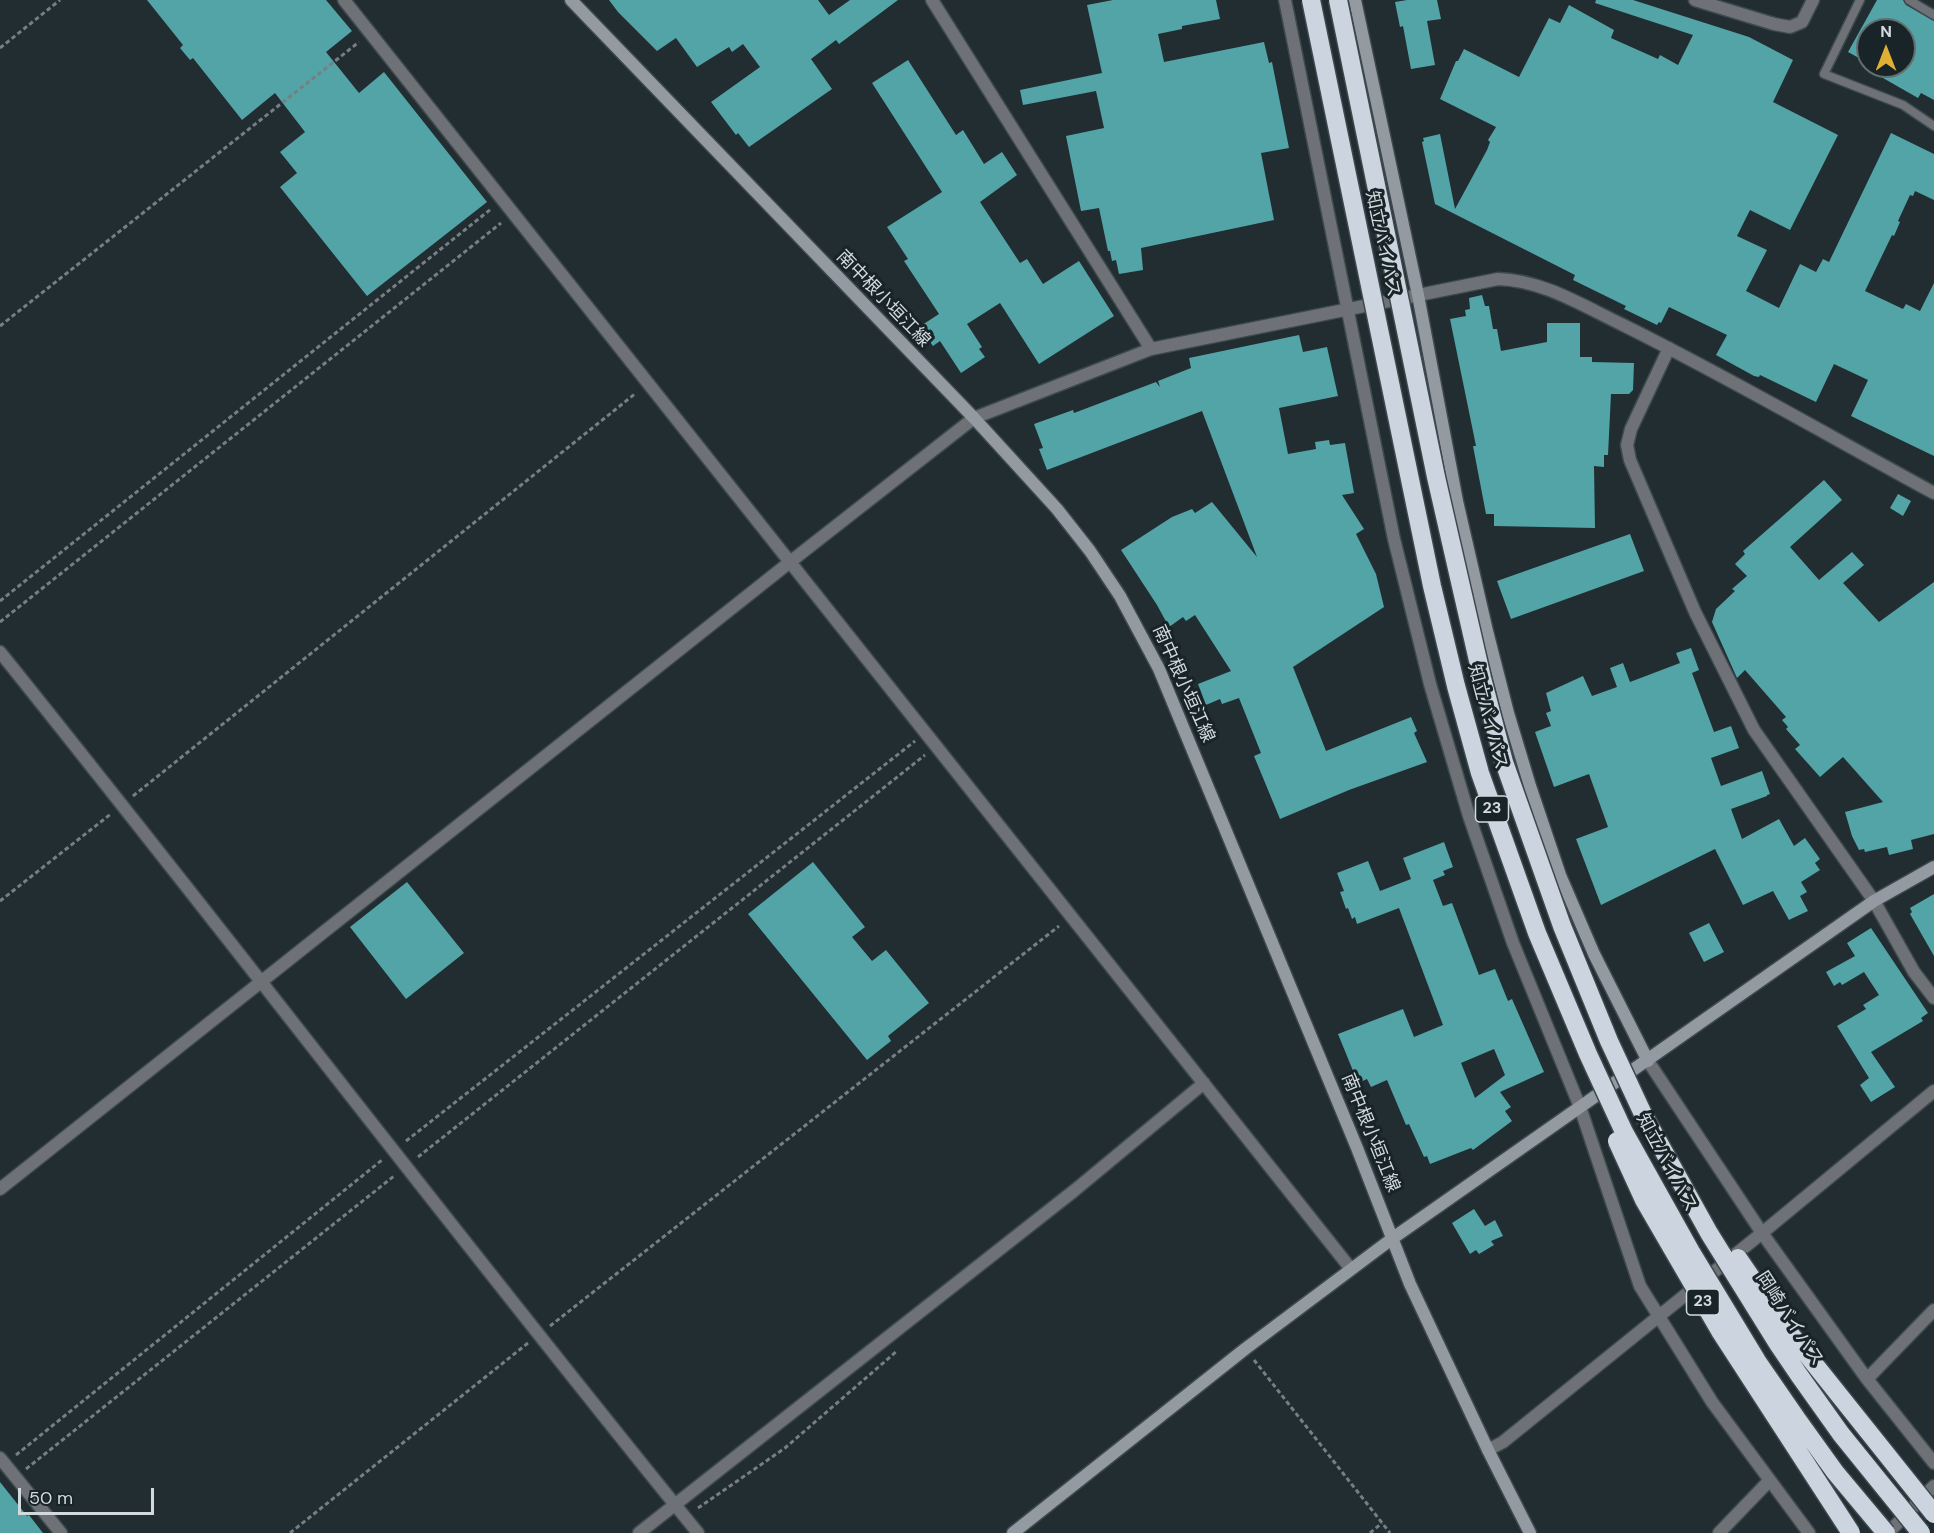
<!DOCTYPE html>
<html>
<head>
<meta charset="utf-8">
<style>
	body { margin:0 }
	#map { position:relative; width:1934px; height:1533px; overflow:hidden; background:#222d32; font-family:"DM Sans",sans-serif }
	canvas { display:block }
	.north { position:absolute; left:1856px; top:18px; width:60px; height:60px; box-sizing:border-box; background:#182428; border:2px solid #636d71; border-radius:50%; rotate:0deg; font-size:16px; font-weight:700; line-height:24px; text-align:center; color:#d3dade }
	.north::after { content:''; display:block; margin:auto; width:21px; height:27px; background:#dfb034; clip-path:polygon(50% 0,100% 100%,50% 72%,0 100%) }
	.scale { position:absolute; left:18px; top:1488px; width:136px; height:27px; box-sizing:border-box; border:3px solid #d3dade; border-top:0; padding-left:8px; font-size:18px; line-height:21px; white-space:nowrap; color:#d3dade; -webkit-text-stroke:4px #182428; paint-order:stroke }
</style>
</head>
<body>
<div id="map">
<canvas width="1934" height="1533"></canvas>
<div class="north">N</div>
<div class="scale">50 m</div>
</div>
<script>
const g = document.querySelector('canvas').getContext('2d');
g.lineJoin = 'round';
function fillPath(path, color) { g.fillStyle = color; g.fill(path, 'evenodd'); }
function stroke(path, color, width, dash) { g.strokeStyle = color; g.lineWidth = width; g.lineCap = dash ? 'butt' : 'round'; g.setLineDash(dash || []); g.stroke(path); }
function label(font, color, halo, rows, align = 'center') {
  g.font = font + ' "DM Sans","Noto Sans JP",sans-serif'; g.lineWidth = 6; g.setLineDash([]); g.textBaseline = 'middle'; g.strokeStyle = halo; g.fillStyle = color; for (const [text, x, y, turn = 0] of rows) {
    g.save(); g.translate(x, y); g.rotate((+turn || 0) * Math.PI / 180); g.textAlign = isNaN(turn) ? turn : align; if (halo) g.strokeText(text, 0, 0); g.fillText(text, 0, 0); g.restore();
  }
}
fillPath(new Path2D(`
	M 147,0 L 326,0 L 352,31 L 326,52 L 359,93 L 384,72 L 487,202 L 367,296 L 280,187 L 297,173 L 280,152 L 305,132 L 275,93 L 242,120 L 193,58 L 190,60 L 180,48 L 183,45 Z
	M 609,0 L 818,0 L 829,15 L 850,0 L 898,0 L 839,44 L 836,40 L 811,59 L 832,89 L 749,147 L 738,133 L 736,135 L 711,102 L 760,67 L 743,44 L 732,52 L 729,47 L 697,67 L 676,38 L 657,51 L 618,12 Z
	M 1113,0 L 1216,0 L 1220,19 L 1182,26 L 1182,29 L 1158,34 L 1164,62 L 1264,42 L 1269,63 L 1272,62 L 1289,148 L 1261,153 L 1274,220 L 1141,248 L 1143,270 L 1119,274 L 1116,260 L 1112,261 L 1110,251 L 1108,251 L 1099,208 L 1081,211 L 1066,136 L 1104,128 L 1096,91 L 1023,105 L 1020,90 L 1102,73 L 1087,5 Z
	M 1407,0 L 1437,0 L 1441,19 L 1427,21 L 1435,65 L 1411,69 L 1403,26 L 1400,27 L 1395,2 Z
	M 1596,0 L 1633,0 L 1749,37 L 1793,60 L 1773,102 L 1838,135 L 1790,230 L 1750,210 L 1737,236 L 1767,250 L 1746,291 L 1779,308 L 1800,264 L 1816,272 L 1823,259 L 1829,262 L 1891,133 L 1934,154 L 1934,200 L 1915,191 L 1913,196 L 1910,195 L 1898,221 L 1900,222 L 1894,236 L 1892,235 L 1865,291 L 1903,309 L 1906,304 L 1920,311 L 1934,283 L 1934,456 L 1851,416 L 1868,380 L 1834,364 L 1816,402 L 1760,375 L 1759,377 L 1754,376 L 1716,355 L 1727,335 L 1669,307 L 1661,323 L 1659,322 L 1657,325 L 1624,309 L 1626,306 L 1573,280 L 1575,275 L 1435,204 L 1422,142 L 1424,141 L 1423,138 L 1440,134 L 1455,209 L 1487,150 L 1490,142 L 1488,140 L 1496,127 L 1440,99 L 1456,61 L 1458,61 L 1464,49 L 1519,77 L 1549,18 L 1560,23 L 1569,5 L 1614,30 L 1611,38 L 1658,59 L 1660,55 L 1678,65 L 1693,35 L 1595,3 Z
	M 1877,0 L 1903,0 L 1906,5 L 1934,21 L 1934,100 L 1921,93 L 1918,98 L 1862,66 L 1904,66 L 1904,30 L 1868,30 L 1868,63 L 1848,52 Z
	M 908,60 L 956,135 L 963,130 L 984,164 L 1002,152 L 1017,175 L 980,202 L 1020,263 L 1027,259 L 1043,284 L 1079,261 L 1114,316 L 1039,364 L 1000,303 L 967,324 L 982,347 L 979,349 L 985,357 L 961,373 L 940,341 L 933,346 L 919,327 L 939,314 L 904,261 L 908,259 L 887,227 L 942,192 L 872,83 Z
	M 1482,295 L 1485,306 L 1489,306 L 1493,329 L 1497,329 L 1501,351 L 1547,342 L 1547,323 L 1580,323 L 1580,357 L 1592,357 L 1592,362 L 1634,363 L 1633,390 L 1629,394 L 1611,394 L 1608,455 L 1604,455 L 1604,467 L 1594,466 L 1595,528 L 1494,526 L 1494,514 L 1486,514 L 1473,446 L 1476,446 L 1450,319 L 1466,316 L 1465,310 L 1470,309 L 1469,298 Z
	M 1299,335 L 1303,352 L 1327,347 L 1338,396 L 1279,408 L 1288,454 L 1316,449 L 1315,442 L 1329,440 L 1330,445 L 1345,443 L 1354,493 L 1342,495 L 1364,529 L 1356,534 L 1376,574 L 1384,607 L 1293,667 L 1326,751 L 1411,717 L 1417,731 L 1414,733 L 1427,762 L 1349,790 L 1280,819 L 1254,756 L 1261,753 L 1239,698 L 1222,704 L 1220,699 L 1206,705 L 1198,684 L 1231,671 L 1195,615 L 1186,621 L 1183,617 L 1169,627 L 1157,605 L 1121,550 L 1172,517 L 1192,509 L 1195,513 L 1212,502 L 1257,557 L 1202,411 L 1047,470 L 1039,449 L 1043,448 L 1034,424 L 1073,410 L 1074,413 L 1156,382 L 1160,387 L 1158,381 L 1191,368 L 1189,358 Z
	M 1824,480 L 1842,500 L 1790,547 L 1819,580 L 1852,552 L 1864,565 L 1843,583 L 1879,622 L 1934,582 L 1934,834 L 1911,840 L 1913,849 L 1889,855 L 1887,847 L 1865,852 L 1864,849 L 1859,850 L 1852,836 L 1845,812 L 1883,802 L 1843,757 L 1820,777 L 1795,749 L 1800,745 L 1786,729 L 1788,727 L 1782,720 L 1786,717 L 1745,670 L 1737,678 L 1712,622 L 1716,609 L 1735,591 L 1732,589 L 1747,576 L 1735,564 L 1745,554 L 1743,551 Z
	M 1898,494 L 1911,501 L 1903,516 L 1890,508 Z
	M 1630,534 L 1644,571 L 1511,619 L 1497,581 Z
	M 1691,648 L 1699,670 L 1692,673 L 1714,732 L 1731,726 L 1739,748 L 1711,758 L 1721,786 L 1762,771 L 1770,794 L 1767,795 L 1767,796 L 1731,809 L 1742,839 L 1779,819 L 1794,846 L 1805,838 L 1820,859 L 1815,863 L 1820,870 L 1801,882 L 1807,892 L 1800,896 L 1808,911 L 1793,918 L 1789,920 L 1773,891 L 1743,905 L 1715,849 L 1601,905 L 1576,839 L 1608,827 L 1589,774 L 1554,787 L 1535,732 L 1551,726 L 1546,713 L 1551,711 L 1546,693 L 1583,676 L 1592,696 L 1617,687 L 1610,668 L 1623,663 L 1630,682 L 1680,663 L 1676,653 Z
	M 1444,842 L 1453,867 L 1443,871 L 1445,875 L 1433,880 L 1443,906 L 1452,903 L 1479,975 L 1495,969 L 1508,1001 L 1512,999 L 1544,1072 L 1500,1092 L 1511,1107 L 1505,1111 L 1512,1121 L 1473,1150 L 1471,1148 L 1430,1164 L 1427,1156 L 1424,1157 L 1409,1124 L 1406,1125 L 1387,1080 L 1371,1087 L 1367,1079 L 1358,1083 L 1338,1034 L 1403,1009 L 1414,1037 L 1443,1025 L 1399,908 L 1357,924 L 1355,917 L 1352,919 L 1348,908 L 1346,909 L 1340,892 L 1344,891 L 1337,873 L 1368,861 L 1380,891 L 1411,879 L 1403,858 ZM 1494,1049 L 1505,1075 L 1475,1098 L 1461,1063 Z
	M 813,862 L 865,927 L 852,937 L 872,961 L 886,950 L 929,1003 L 888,1036 L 891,1041 L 867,1060 L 748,914 Z
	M 407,882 L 464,953 L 406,999 L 350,927 Z
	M 1934,894 L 1934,956 L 1910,914 L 1912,912 L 1910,908 Z
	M 1709,923 L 1724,952 L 1704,962 L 1689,933 Z
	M 1871,928 L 1928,1013 L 1921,1018 L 1923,1021 L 1871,1052 L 1895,1087 L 1871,1102 L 1860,1085 L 1869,1078 L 1837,1026 L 1866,1009 L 1863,1005 L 1879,995 L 1864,972 L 1842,985 L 1840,982 L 1834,986 L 1826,972 L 1855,956 L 1847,943 Z
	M 1474,1209 L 1485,1226 L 1495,1220 L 1503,1236 L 1491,1241 L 1494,1245 L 1479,1254 L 1476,1250 L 1470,1254 L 1452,1223 Z
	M 0,1482 L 27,1516 L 29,1515 L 43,1533 L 0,1533 Z`), '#52a4a6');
const lane = new Path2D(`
	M 1860,0 L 1824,74 L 1903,105 L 1934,126
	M 1909,0 L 1934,15`);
const street = new Path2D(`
	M 344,0 L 1351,1269
	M 932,0 L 1151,349
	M 1285,0 L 1394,539 L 1430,684 L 1469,816 L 1513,943 L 1580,1107 L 1640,1286 L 1712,1402 L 1809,1533
	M 1695,0 L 1774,24 L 1790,27 L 1802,22 L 1813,0
	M 1669,348 L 1631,429 L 1627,445 L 1630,460 L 1695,612 L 1754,730 L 1874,901 L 1914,972 L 1934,998
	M 0,652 C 235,944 461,1242 698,1533
	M 1648,1061 L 1762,1233 L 1867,1379 L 1934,1463
	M 0,1189 L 790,562 L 974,418 L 1151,349 L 1498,279 C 1543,280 1585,307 1625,326 C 1730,378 1831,437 1934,493
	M 1867,1379 L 1934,1310
	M 1488,1450 L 1503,1442 L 1762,1233 L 1934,1091
	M 0,1458 L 61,1533
	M 639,1533 L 1075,1190 L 1204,1083
	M 1719,1533 L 1769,1481
	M 1888,1533 L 1934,1486`);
const secondary = new Path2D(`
	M 571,0 L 974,418 L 1057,509 L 1090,551 L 1120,596 L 1159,669 L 1357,1148 L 1410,1284 L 1488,1450 L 1530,1533
	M 1355,0 L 1418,295 L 1457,501 L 1487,631 L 1508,713 L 1530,786 L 1560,875 L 1594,954 L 1648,1061
	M 1013,1533 L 1245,1349 L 1393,1238 L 1874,901 L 1934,867`);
stroke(lane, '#3e494e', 11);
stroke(street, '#3e494e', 15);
stroke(secondary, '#3e494e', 15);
stroke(new Path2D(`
	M 0,48 L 60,0
	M 0,326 L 359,42
	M 0,601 L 491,209
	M 0,622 L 501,223
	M 133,796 L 636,393
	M 0,901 L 112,813
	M 406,1141 L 915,741
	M 418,1157 L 925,755
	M 550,1326 L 1059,926
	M 1254,1360 L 1390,1533
	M 16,1455 L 382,1160
	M 26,1469 L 394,1176
	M 698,1508 L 785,1448 L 897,1351
	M 290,1533 L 528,1343
	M 1370,1533 L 1382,1523`), '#767f84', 3, [4.5, 3]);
stroke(lane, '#6e7276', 8);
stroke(street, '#6e7276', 12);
stroke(secondary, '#949aa1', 12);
const highwayBridge = new Path2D(`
	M 1311,0 L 1432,586 L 1456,686 L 1480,773 L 1537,933 L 1588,1054 L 1624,1132 L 1691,1252 L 1757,1361 L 1797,1419 L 1835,1472 L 1886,1533
	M 1338,0 L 1436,477 L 1482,678 L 1504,762 L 1562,926 L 1609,1041 L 1643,1114 L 1709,1233 L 1778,1344 L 1799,1375 L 1841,1434 L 1921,1533
	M 1617,1141 L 1644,1200 L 1720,1331 L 1851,1533
	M 1738,1258 L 1788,1331 L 1934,1514`);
stroke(highwayBridge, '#3e494e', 21, []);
stroke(highwayBridge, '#cbd4df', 18);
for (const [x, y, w] of [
	[1492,809,33],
	[1703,1302,33]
]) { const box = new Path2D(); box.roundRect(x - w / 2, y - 13, w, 26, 4.5); g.fillStyle = '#182428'; g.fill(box); stroke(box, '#d3dade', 1.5); }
label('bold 16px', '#d3dade', null, [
	["23",1492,809],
	["23",1703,1302]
]);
label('18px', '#d3dade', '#182428', [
	["知立バイパス",1382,244,78],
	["南中根小垣江線",883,299,46],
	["南中根小垣江線",1183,684,66],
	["知立バイパス",1487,717,75],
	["南中根小垣江線",1370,1133,68],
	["知立バイパス",1666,1163,62],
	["岡崎バイパス",1789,1319,57]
]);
</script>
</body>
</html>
